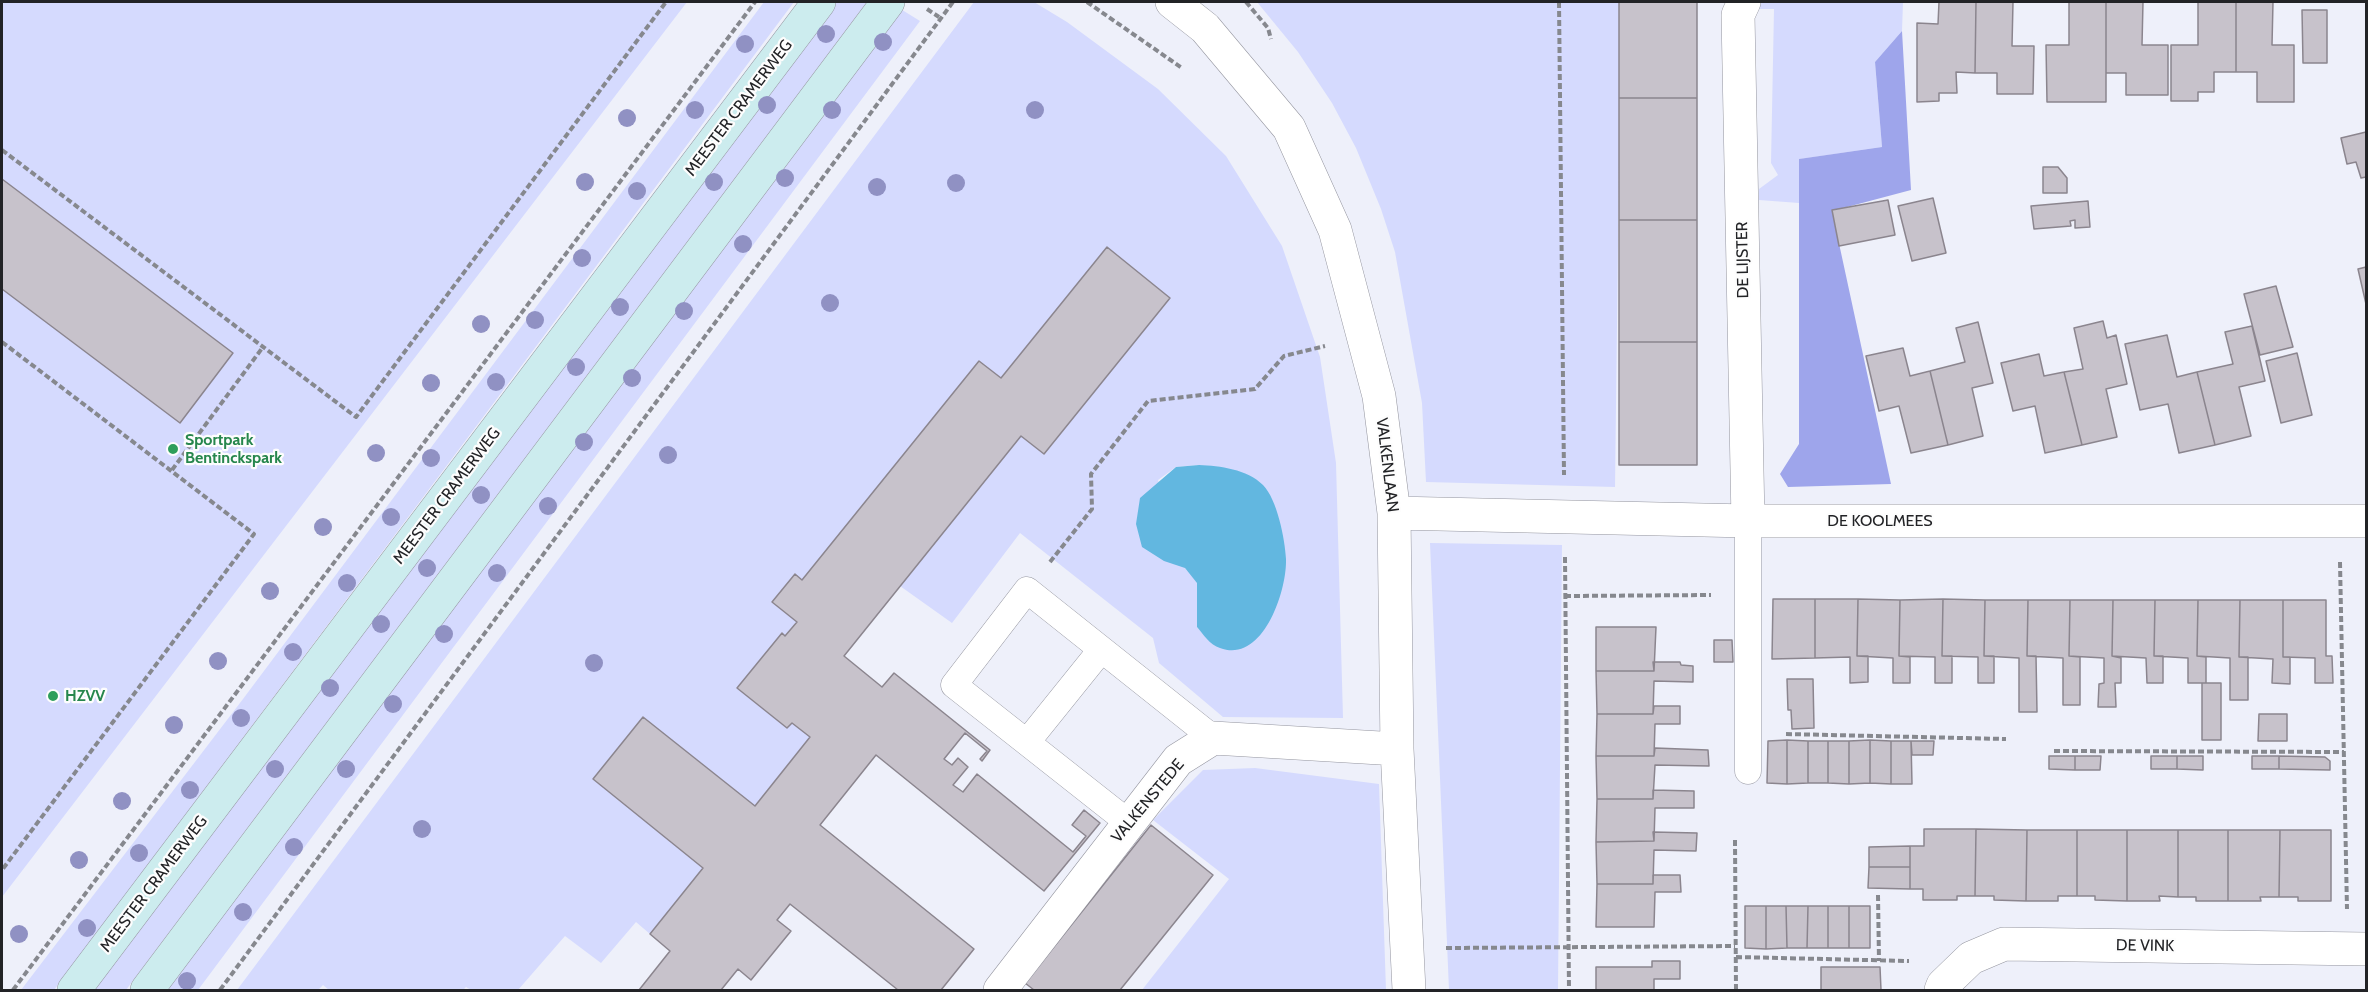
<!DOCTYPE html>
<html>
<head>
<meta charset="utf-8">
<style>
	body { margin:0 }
	#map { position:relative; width:2368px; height:992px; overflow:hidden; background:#eef0fa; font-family:Cabin,sans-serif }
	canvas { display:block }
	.frame { position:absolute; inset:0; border:3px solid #222326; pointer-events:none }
</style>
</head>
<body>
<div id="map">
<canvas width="2368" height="992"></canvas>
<div class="frame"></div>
</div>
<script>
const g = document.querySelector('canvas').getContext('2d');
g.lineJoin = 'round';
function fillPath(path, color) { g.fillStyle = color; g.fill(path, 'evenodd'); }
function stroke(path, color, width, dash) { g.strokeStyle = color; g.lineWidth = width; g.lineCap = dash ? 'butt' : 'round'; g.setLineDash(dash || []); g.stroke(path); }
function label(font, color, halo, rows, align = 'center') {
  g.font = font + ' Cabin,sans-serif'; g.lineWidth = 4.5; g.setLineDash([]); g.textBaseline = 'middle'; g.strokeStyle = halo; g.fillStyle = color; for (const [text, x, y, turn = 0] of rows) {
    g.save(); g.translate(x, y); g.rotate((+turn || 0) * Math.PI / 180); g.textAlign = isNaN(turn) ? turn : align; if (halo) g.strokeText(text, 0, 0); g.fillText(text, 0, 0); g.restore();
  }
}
fillPath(new Path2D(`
	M 2,2 L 687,2 L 2,897 Z
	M 764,2 L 794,2 L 54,990 L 21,990 L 243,699 Z
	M 833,2 L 867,2 L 126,990 L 93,990 Z
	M 974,2 L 1034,2 L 1067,22 L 1158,89 L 1226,156 L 1282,246 L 1320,357 L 1336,463 L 1343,718 L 1223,717 L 1159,663 L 1153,638 L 1020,533 L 952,623 L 900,586 L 1021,436 L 1044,454 L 1170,298 L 1107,247 L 1001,378 L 979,361 L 802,580 L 795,574 L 772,602 L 797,622 L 737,688 L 787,728 L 792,723 L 810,737 L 755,806 L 643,717 L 593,779 L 703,868 L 650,934 L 636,922 L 601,963 L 565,936 L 518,990 L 471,990 L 466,987 L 463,990 L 329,990 L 323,985 L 318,990 L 237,990 ZM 1199,465 L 1211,642 L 1197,627 L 1198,583 L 1185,568 L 1158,480 L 1176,467 Z
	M 1257,2 L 1621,2 L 1615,487 L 1426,482 L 1422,403 L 1395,252 L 1381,209 L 1356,148 L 1332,103 L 1298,52 Z
	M 1761,2 L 1903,2 L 1902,31 L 1875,62 L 1882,147 L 1800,159 L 1799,203 L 1759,200 L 1759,189 L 1778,175 L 1771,163 L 1774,9 L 1759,9 Z
	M 899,8 L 920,21 L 198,990 L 166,990 Z
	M 1430,543 L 1562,545 L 1558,990 L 1449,990 Z
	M 1255,768 L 1379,784 L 1386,990 L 1142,990 L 1229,879 L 1153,820 L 1203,770 Z`), '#d5dafe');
fillPath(new Path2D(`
	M 1902,31 L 1911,190 L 1832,211 L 1891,484 L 1788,487 L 1780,474 L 1799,444 L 1799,159 L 1882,147 L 1875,62 Z`), '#9ea5eb');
fillPath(new Path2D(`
	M 1199,465 C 1220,466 1247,469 1263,485 C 1277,499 1285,539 1286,559 C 1287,591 1263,664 1220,648 C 1210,645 1203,634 1197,627 L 1197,583 L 1185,568 L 1164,561 L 1142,547 L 1136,524 L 1140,498 L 1176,467 Z`), '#62b7e0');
const building = new Path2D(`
	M 1619,2 L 1697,2 L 1697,98 L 1619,98 Z
	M 1939,2 L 1976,2 L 1975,73 L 1956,72 L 1957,93 L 1939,93 L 1939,101 L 1917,102 L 1917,23 L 1938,24 Z
	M 1976,2 L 2013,2 L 2012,46 L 2034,46 L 2033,94 L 1997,94 L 1997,73 L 1975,73 Z
	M 2069,2 L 2106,2 L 2106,102 L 2047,102 L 2046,45 L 2069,45 Z
	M 2106,2 L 2143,2 L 2142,45 L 2168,45 L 2168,95 L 2126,95 L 2126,73 L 2106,73 Z
	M 2198,2 L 2236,2 L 2236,72 L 2214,72 L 2214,92 L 2198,92 L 2198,101 L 2171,101 L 2171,45 L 2198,45 Z
	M 2236,2 L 2273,2 L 2272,45 L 2294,45 L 2294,102 L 2257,102 L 2257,72 L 2236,72 Z
	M 2302,10 L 2327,10 L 2327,63 L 2303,63 Z
	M 1619,98 L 1697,98 L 1697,220 L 1619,220 Z
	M 2366,132 L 2366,177 L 2361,178 L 2356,162 L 2347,164 L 2341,138 Z
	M 2043,167 L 2058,167 L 2067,178 L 2067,193 L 2043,193 Z
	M 2,179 L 233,353 L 180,423 L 2,289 Z
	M 1933,198 L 1946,253 L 1912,261 L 1898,206 Z
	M 1888,200 L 1895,235 L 1839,246 L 1832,210 Z
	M 2088,201 L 2090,227 L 2075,228 L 2075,220 L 2070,221 L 2071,226 L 2034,229 L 2031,206 Z
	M 1619,220 L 1697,220 L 1697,342 L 1619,342 Z
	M 1107,247 L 1170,298 L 1044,454 L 1021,436 L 844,656 L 882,687 L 894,673 L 990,750 L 982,761 L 980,759 L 987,751 L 965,733 L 944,759 L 952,765 L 958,758 L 968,767 L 953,785 L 963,792 L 977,774 L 1073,852 L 1086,836 L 1072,825 L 1084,810 L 1100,823 L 1044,891 L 876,755 L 820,825 L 974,949 L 941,990 L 898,990 L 790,904 L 777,920 L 791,931 L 751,980 L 738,969 L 721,990 L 639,990 L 670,951 L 650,934 L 703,868 L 593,779 L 643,717 L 755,806 L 810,737 L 792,723 L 787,728 L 737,688 L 782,633 L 785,636 L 797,622 L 772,602 L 795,574 L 802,580 L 979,361 L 1001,378 Z
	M 2366,267 L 2366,304 L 2358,269 Z
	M 2276,286 L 2293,347 L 2260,355 L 2244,294 Z
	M 2103,321 L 2107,338 L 2116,335 L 2127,384 L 2106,389 L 2117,437 L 2082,445 L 2064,372 L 2083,369 L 2074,328 Z
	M 1978,322 L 1993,383 L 1972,388 L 1983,436 L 1948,445 L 1930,371 L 1965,362 L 1956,328 Z
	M 2252,326 L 2265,381 L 2239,387 L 2251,436 L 2215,445 L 2197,372 L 2233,364 L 2225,332 Z
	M 2167,335 L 2177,377 L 2197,372 L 2215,445 L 2179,453 L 2168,404 L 2140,410 L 2125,344 Z
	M 1619,342 L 1697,342 L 1697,465 L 1619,465 Z
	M 1903,348 L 1910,376 L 1930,371 L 1948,445 L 1911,453 L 1899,406 L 1879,411 L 1866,356 Z
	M 2297,353 L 2312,415 L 2281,423 L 2266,361 Z
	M 2039,354 L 2044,376 L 2064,372 L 2082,445 L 2045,453 L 2035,406 L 2013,411 L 2001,363 Z
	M 1773,599 L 1815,599 L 1815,658 L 1772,659 Z
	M 1815,599 L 1858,599 L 1857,656 L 1868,656 L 1868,682 L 1850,683 L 1850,657 L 1815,658 Z
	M 1858,599 L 1900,600 L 1899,656 L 1910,657 L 1910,683 L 1893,683 L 1893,658 L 1857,656 Z
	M 1943,599 L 1985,600 L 1984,656 L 1994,656 L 1994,683 L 1978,683 L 1978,657 L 1942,656 Z
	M 1943,599 L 1942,656 L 1952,656 L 1952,683 L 1935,683 L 1935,657 L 1899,656 L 1900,600 Z
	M 1985,600 L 2028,600 L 2027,656 L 2036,656 L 2037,712 L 2019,712 L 2019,658 L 1984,656 Z
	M 2028,600 L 2070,600 L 2069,656 L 2080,657 L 2080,705 L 2063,705 L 2063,658 L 2027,656 Z
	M 2070,600 L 2113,600 L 2112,656 L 2121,658 L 2121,683 L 2115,683 L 2116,707 L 2098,707 L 2099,684 L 2104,683 L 2104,658 L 2069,656 Z
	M 2113,600 L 2155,600 L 2154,656 L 2163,656 L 2163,683 L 2147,683 L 2146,658 L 2112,656 Z
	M 2155,600 L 2198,600 L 2197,656 L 2206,657 L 2206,683 L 2188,683 L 2188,658 L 2154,656 Z
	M 2198,600 L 2240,600 L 2239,657 L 2248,657 L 2248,700 L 2230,700 L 2230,658 L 2197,656 Z
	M 2240,600 L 2283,600 L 2283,657 L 2290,657 L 2290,684 L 2272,683 L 2273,659 L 2239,657 Z
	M 2283,600 L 2326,600 L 2326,656 L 2332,656 L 2333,683 L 2315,683 L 2315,658 L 2283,657 Z
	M 1596,627 L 1656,627 L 1654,671 L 1596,671 Z
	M 1714,640 L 1732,640 L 1733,662 L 1714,662 Z
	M 1653,662 L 1680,662 L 1681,665 L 1693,666 L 1693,682 L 1654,681 L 1653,714 L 1597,714 L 1596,671 L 1654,671 Z
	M 1787,679 L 1813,679 L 1814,728 L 1792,729 L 1791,710 L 1788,710 Z
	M 2202,683 L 2221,683 L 2221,740 L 2202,740 Z
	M 1654,706 L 1680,706 L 1680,724 L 1655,724 L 1654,756 L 1596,756 L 1597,714 L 1653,714 Z
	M 2259,714 L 2287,714 L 2287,741 L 2258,741 Z
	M 1787,740 L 1808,741 L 1808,783 L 1787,784 Z
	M 1787,740 L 1787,784 L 1767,783 L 1768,741 Z
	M 1870,740 L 1891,741 L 1891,784 L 1870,783 Z
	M 1870,740 L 1870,783 L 1849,784 L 1849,741 Z
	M 1808,741 L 1828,741 L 1828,783 L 1808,783 Z
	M 1828,741 L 1849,741 L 1849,784 L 1828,783 Z
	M 1891,741 L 1911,741 L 1912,784 L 1891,784 Z
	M 1911,741 L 1934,741 L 1933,755 L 1912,755 Z
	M 1655,748 L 1708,750 L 1709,766 L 1655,765 L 1653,799 L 1597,799 L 1596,756 L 1654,756 Z
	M 2049,756 L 2075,756 L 2075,770 L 2049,769 Z
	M 2075,756 L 2101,756 L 2100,770 L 2075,770 Z
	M 2151,756 L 2177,756 L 2177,769 L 2151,769 Z
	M 2177,756 L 2203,756 L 2203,770 L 2177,769 Z
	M 2252,756 L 2279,756 L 2279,769 L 2252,769 Z
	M 2279,756 L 2325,757 L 2330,761 L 2330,770 L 2279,769 Z
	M 1653,790 L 1694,791 L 1694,808 L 1655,808 L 1654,841 L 1596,842 L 1597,799 L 1653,799 Z
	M 1151,825 L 1213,875 L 1120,990 L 1034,990 L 1025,983 Z
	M 1924,829 L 1976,829 L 1975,896 L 1957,896 L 1957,900 L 1923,900 L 1923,889 L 1910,889 L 1910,846 L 1924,846 Z
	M 1976,829 L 2027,830 L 2026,901 L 1994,900 L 1994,896 L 1975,896 Z
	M 2027,830 L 2077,830 L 2077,896 L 2058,896 L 2058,901 L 2026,901 Z
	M 2077,830 L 2127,830 L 2127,901 L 2095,900 L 2095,896 L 2077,896 Z
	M 2127,830 L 2178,830 L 2178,897 L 2159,896 L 2160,901 L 2127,901 Z
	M 2178,830 L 2228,830 L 2228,901 L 2196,901 L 2196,897 L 2178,897 Z
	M 2228,830 L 2280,830 L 2279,897 L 2260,897 L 2261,901 L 2228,901 Z
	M 2280,830 L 2331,830 L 2331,901 L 2298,901 L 2298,897 L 2279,897 Z
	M 1653,832 L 1697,833 L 1696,851 L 1654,850 L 1653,884 L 1597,884 L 1596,842 L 1654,841 Z
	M 1910,846 L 1910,867 L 1869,867 L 1869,847 Z
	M 1869,867 L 1910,867 L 1910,889 L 1868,888 Z
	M 1653,875 L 1680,875 L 1681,892 L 1655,892 L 1654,927 L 1596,927 L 1597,884 L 1653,884 Z
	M 1745,906 L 1766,906 L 1766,949 L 1745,948 Z
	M 1766,906 L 1786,906 L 1787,948 L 1766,949 Z
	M 1786,906 L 1808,906 L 1807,948 L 1787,948 Z
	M 1808,906 L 1828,906 L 1828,948 L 1807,948 Z
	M 1828,906 L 1849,906 L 1849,948 L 1828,948 Z
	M 1849,906 L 1870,906 L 1870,948 L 1849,948 Z
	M 1652,961 L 1680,961 L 1680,979 L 1654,979 L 1654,990 L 1596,990 L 1596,967 L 1652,967 Z
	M 1821,967 L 1880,967 L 1881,990 L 1821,990 Z`);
fillPath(building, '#c7c2cb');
stroke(building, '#8b858e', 1.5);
const service = new Path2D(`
	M 1748,521 L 1748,771
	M 1027,742 L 1101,650
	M 1129,823 L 954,685 L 1027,590 L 1213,738`);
const minor = new Path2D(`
	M 1172,2 L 1205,28 L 1289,128 L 1335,230 L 1379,396 L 1394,513 L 1397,749 L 1409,990
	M 1744,2 L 1738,15 L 1748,521
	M 1394,513 L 1748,521 L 2366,521
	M 1000,990 L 1178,760 L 1213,738 L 1397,749
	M 1941,990 L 1943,985 L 1971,958 L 2004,944 L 2366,949`);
const secondary = new Path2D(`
	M 74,990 L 819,2
	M 147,990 L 888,2`);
stroke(service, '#94959f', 27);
stroke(minor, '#94959f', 34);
stroke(secondary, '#94959f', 34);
stroke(new Path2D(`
	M 1087,2 L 1182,68
	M 1246,2 L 1268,28 L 1271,39
	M 1559,2 L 1564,475
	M 927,9 L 939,17
	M 2,150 L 356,417 L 666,2
	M 2,342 L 254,534 L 2,870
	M 172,470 L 263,347
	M 1565,557 L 1569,990
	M 1050,562 L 1092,509 L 1091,474 L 1148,401 L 1255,389 L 1284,356 L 1325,346
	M 2340,562 L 2347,909
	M 1565,596 L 1711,595
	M 1786,734 L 2006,739
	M 2054,751 L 2344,752
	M 1735,840 L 1736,990
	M 1878,895 L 1879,961
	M 1446,948 L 1735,946
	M 1736,957 L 1909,961
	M 13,990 L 755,2
	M 220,990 L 953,2`), '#86888e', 4, [6, 3]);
stroke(service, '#fff', 26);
stroke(minor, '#fff', 33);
stroke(secondary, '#ccecee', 33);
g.fillStyle = '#9091c3';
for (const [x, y] of [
	[826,34],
	[883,42],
	[745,44],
	[767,105],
	[695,110],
	[832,110],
	[1035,110],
	[627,118],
	[785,178],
	[585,182],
	[714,182],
	[956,183],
	[877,187],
	[637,191],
	[743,244],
	[582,258],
	[830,303],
	[620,307],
	[684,311],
	[535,320],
	[481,324],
	[576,367],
	[632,378],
	[496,382],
	[431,383],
	[584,442],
	[376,453],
	[668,455],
	[431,458],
	[481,495],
	[548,506],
	[391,517],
	[323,527],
	[427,568],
	[497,573],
	[347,583],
	[270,591],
	[381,624],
	[444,634],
	[293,652],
	[218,661],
	[594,663],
	[330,688],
	[393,704],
	[241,718],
	[174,725],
	[275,769],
	[346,769],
	[190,790],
	[122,801],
	[422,829],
	[294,847],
	[139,853],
	[79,860],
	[243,912],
	[87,928],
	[19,934],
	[187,981]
]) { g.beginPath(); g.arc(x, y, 9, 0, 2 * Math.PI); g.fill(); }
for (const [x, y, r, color] of [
	[173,449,6,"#2e9e5b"],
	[53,696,6,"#2e9e5b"]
]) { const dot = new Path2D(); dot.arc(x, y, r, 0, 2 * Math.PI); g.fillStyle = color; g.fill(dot); stroke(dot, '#fdfdfd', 2); }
label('16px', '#222326', '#fdfdfd', [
	["MEESTER CRAMERWEG",739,108,-53],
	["DE LIJSTER",1743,260,-91],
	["VALKENLAAN",1387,465,83],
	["MEESTER CRAMERWEG",447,496,-53],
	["DE KOOLMEES",1880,521],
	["VALKENSTEDE",1148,801,-50],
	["MEESTER CRAMERWEG",154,884,-53],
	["DE VINK",2145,946,1]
]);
label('bold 16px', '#27864d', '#fdfdfd', [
	["Sportpark",185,440],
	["Bentinckspark",185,458],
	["HZVV",65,696]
], 'left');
</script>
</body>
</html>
